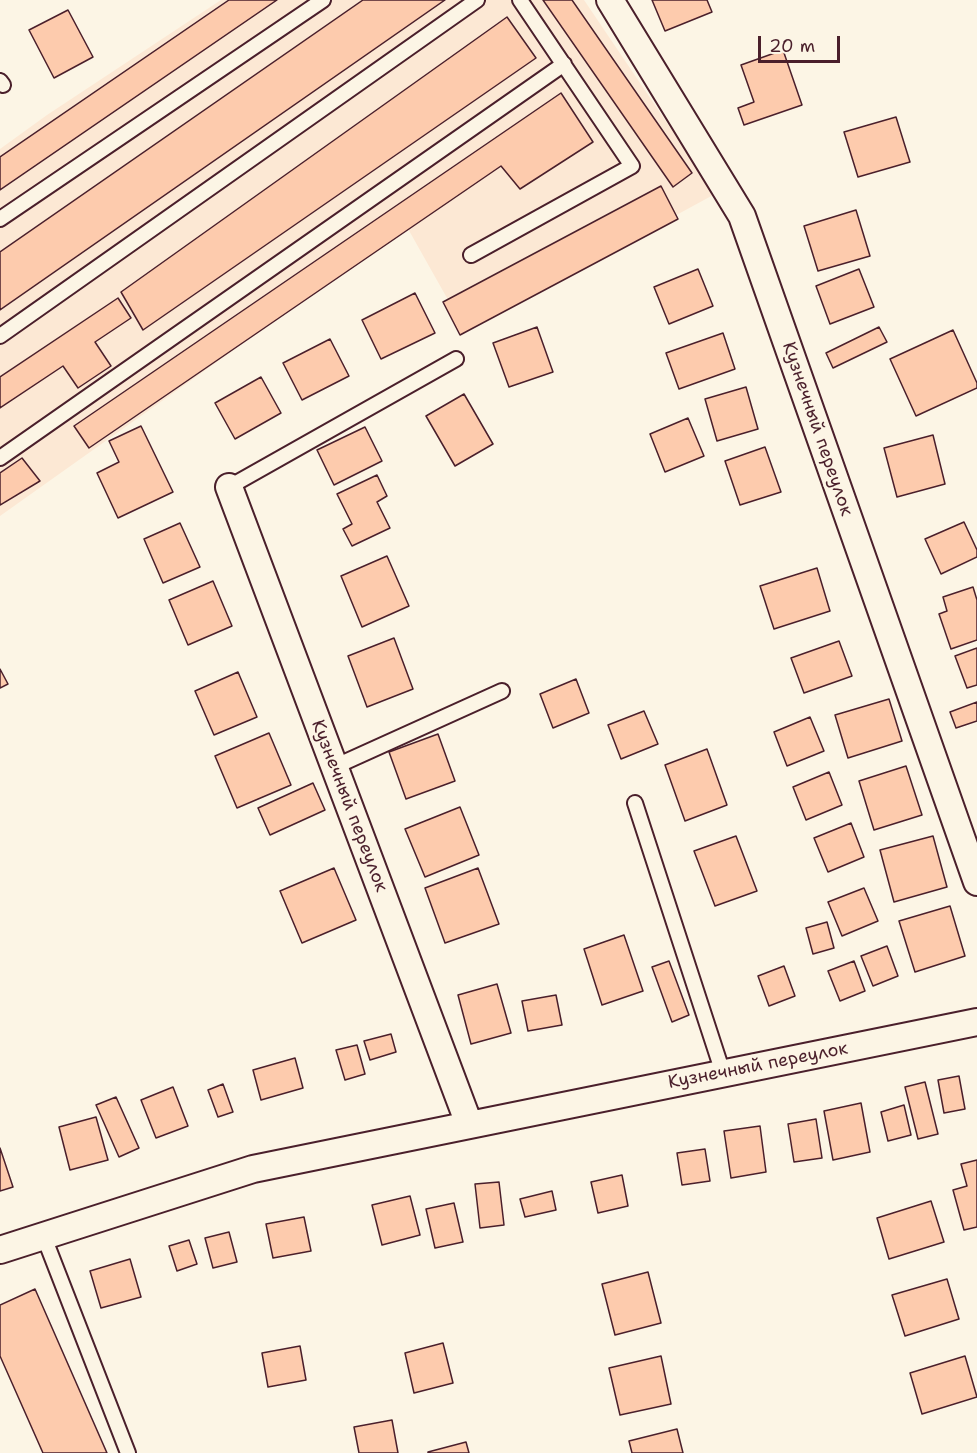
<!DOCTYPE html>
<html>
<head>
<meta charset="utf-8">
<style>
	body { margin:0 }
	#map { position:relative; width:977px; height:1453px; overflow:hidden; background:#fcf5e5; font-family:"Shantell Sans",sans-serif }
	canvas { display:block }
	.scale { position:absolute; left:758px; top:36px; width:82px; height:27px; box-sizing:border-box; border:3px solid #4a1f2b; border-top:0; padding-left:8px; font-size:18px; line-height:21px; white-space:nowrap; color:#4a1f2b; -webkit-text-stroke:4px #fcf5e5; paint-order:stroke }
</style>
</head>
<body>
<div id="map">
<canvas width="977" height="1453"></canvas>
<div class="scale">20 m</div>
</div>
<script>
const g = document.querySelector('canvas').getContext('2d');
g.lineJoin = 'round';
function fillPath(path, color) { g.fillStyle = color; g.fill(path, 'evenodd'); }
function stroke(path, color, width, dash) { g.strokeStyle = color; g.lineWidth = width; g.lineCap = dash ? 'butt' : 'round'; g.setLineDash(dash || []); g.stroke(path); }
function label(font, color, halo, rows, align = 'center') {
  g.font = font + ' "Shantell Sans",sans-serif'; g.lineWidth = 6; g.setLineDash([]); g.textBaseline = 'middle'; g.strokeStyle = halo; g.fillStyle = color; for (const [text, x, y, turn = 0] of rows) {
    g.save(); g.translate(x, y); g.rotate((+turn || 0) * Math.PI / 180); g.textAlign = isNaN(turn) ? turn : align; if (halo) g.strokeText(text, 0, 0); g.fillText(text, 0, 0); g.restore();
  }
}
fillPath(new Path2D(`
	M 221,0 L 584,0 L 715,194 L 465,330 L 407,227 L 0,516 L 0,149 L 47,115 Z`), '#fce8d4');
const building = new Path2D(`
	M 229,0 L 277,0 L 0,190 L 0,157 Z
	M 363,0 L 445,0 L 0,310 L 0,252 Z
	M 543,0 L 572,0 L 692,173 L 673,187 Z
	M 652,0 L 707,0 L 712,12 L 665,31 Z
	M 68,10 L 93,57 L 54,78 L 29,30 Z
	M 507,17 L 536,58 L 143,330 L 121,292 Z
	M 783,50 L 802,105 L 744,125 L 738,108 L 754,102 L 741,65 Z
	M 561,93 L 593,142 L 520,189 L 501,166 L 89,448 L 74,426 Z
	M 896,117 L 910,162 L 858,177 L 844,132 Z
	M 661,186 L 678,219 L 460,335 L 443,302 Z
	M 856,210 L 870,256 L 818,271 L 804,226 Z
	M 698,269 L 713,306 L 669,324 L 654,287 Z
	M 859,269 L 874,307 L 830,324 L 816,286 Z
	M 415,293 L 435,333 L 381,359 L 362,320 Z
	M 118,298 L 131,318 L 95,342 L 111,366 L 78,388 L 63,366 L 0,408 L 0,377 Z
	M 537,327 L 553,372 L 509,387 L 493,343 Z
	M 879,327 L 887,342 L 833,368 L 826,353 Z
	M 953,330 L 977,383 L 977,388 L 916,416 L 890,359 Z
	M 723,333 L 735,369 L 679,389 L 666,353 Z
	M 330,339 L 349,376 L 302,400 L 283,363 Z
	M 261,377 L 281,413 L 235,439 L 215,403 Z
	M 746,387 L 758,429 L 717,441 L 705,399 Z
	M 464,394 L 493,444 L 455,466 L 426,416 Z
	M 688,418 L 704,456 L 665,472 L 650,434 Z
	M 141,426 L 173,492 L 118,518 L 97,473 L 119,462 L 109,441 Z
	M 365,427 L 382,461 L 334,485 L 317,450 Z
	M 933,435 L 945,484 L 897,497 L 884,448 Z
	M 765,447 L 781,492 L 740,505 L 725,461 Z
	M 22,458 L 40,481 L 0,505 L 0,473 Z
	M 377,475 L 387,496 L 377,502 L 390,528 L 352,546 L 343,529 L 352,524 L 337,494 Z
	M 964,522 L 977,550 L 977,557 L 941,574 L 925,539 Z
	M 180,523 L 200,567 L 163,583 L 144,539 Z
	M 387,556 L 409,606 L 362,627 L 341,576 Z
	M 817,568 L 830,611 L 774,629 L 760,586 Z
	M 213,581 L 232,626 L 188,645 L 169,600 Z
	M 973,587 L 977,600 L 977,640 L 951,649 L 939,614 L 947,611 L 943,597 Z
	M 394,638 L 413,689 L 367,707 L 348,656 Z
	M 839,641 L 852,676 L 804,693 L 791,658 Z
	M 977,648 L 977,685 L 967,688 L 955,656 Z
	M 0,669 L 8,684 L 0,688 Z
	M 238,672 L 257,717 L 214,735 L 195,691 Z
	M 576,679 L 589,713 L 553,728 L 540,694 Z
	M 889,699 L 902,741 L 848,758 L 835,715 Z
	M 977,702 L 977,721 L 956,728 L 950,712 Z
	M 644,711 L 658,744 L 621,759 L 608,725 Z
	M 810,717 L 824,751 L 787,766 L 774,732 Z
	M 269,733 L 291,785 L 237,808 L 215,756 Z
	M 438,734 L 455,781 L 406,799 L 389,752 Z
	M 707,749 L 727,805 L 685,821 L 665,765 Z
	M 906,766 L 922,815 L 874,830 L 859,781 Z
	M 829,772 L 842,805 L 806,820 L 793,787 Z
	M 313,783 L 325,810 L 270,835 L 258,808 Z
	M 460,807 L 479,855 L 425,877 L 405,829 Z
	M 851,823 L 864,857 L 828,872 L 814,838 Z
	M 736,836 L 757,891 L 715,906 L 694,851 Z
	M 933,836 L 947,887 L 894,902 L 880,850 Z
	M 334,868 L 356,920 L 302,943 L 280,891 Z
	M 478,868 L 499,924 L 445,943 L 425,888 Z
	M 864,888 L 878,921 L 842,936 L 828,902 Z
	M 950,906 L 965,956 L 915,972 L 899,921 Z
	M 827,922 L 834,948 L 813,954 L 806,928 Z
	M 624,935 L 643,991 L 602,1005 L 584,949 Z
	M 887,946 L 898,976 L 873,986 L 861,956 Z
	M 669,961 L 689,1015 L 672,1022 L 652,967 Z
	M 854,961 L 865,991 L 840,1001 L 828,971 Z
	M 784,966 L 795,996 L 769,1006 L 758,976 Z
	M 497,984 L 511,1033 L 471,1044 L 458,995 Z
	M 556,995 L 562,1025 L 528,1031 L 522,1001 Z
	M 391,1034 L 396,1052 L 370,1060 L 364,1041 Z
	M 357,1045 L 365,1074 L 345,1080 L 336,1050 Z
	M 295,1058 L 303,1088 L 261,1100 L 253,1070 Z
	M 959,1076 L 965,1109 L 944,1113 L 938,1080 Z
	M 925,1082 L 938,1134 L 918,1139 L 905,1087 Z
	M 223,1084 L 233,1112 L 218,1117 L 208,1090 Z
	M 173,1087 L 188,1126 L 156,1138 L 141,1100 Z
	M 116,1097 L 139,1148 L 119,1157 L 96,1105 Z
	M 861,1103 L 870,1152 L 833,1160 L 824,1111 Z
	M 904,1105 L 911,1135 L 888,1141 L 881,1112 Z
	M 96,1117 L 108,1160 L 70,1170 L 59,1127 Z
	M 816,1119 L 822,1158 L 794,1162 L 788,1124 Z
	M 760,1126 L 766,1172 L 731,1178 L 724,1131 Z
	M 0,1148 L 13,1187 L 0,1191 Z
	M 705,1149 L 710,1181 L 682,1185 L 677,1153 Z
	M 977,1160 L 977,1227 L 964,1230 L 953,1190 L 967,1186 L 961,1164 Z
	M 622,1175 L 628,1206 L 598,1213 L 591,1182 Z
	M 499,1182 L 504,1225 L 480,1228 L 475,1184 Z
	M 552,1191 L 556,1210 L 525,1217 L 520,1199 Z
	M 410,1196 L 420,1235 L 382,1245 L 372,1205 Z
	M 931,1201 L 944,1242 L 889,1259 L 877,1218 Z
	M 454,1203 L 463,1242 L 435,1248 L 426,1209 Z
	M 304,1217 L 311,1251 L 273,1258 L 266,1224 Z
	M 229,1232 L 237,1262 L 213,1268 L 205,1238 Z
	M 189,1240 L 197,1264 L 177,1271 L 169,1246 Z
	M 130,1259 L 141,1297 L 101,1308 L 90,1271 Z
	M 648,1272 L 661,1323 L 615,1335 L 602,1284 Z
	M 947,1279 L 959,1319 L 905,1336 L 892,1295 Z
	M 35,1289 L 107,1453 L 43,1453 L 0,1356 L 0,1305 Z
	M 443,1343 L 453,1383 L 414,1393 L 405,1353 Z
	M 300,1346 L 306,1380 L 268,1387 L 262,1353 Z
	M 661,1356 L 671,1404 L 620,1415 L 609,1368 Z
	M 965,1356 L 977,1397 L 922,1414 L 910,1373 Z
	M 392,1420 L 398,1453 L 359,1453 L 354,1427 Z
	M 677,1429 L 683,1453 L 632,1453 L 629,1441 Z
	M 466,1442 L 469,1453 L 428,1453 L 428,1452 Z`);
fillPath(building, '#fdcbad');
stroke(building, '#4a1f2b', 1.5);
const service = new Path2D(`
	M 0,81 L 3,85
	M 0,219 L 323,0
	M 471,255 L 632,166 L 520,0
	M 0,336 L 477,0
	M 0,458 L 564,64
	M 229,487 L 456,359
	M 334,767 L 502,691
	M 635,803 L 723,1073
	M 44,1237 L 128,1453`);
const minor = new Path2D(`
	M 610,0 L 742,216 L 977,882
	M 229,487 L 469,1124
	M 0,1250 L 253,1169 L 977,1022`);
stroke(service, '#4a1f2b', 18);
stroke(minor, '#4a1f2b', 30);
stroke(service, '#fcf5e5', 14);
stroke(minor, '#fcf5e5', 26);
label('18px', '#4a1f2b', '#fcf5e5', [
	["Кузнечный переулок",817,429,71],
	["Кузнечный переулок",349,806,69],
	["Кузнечный переулок",758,1066,-11]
]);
</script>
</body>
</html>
